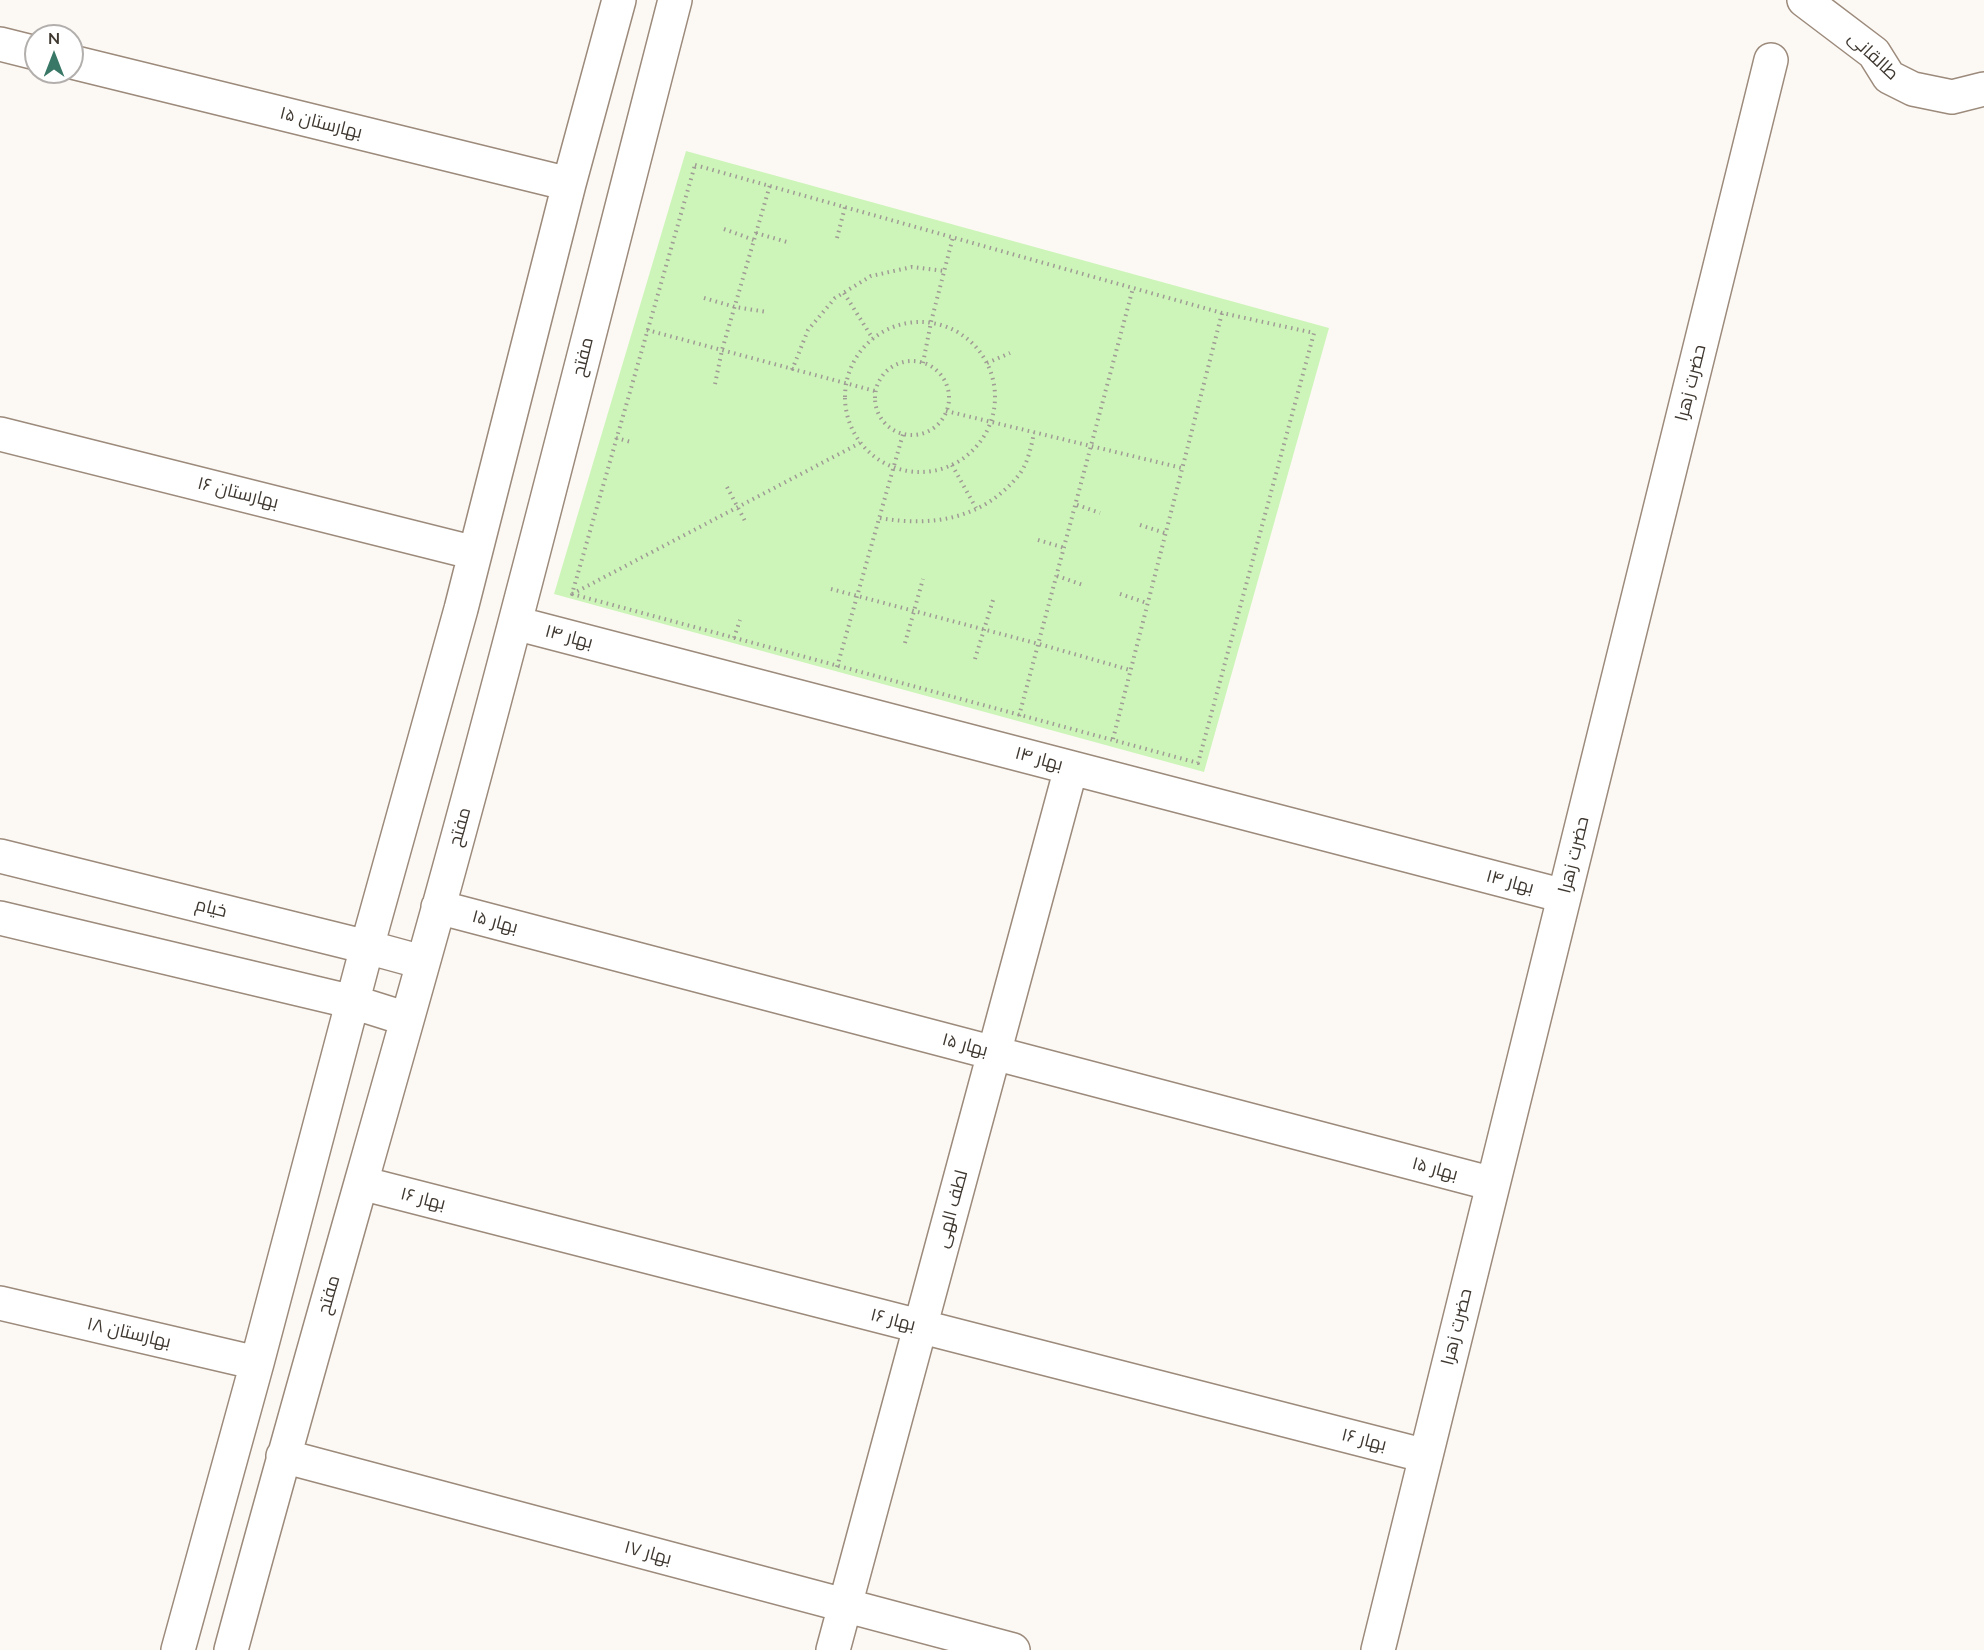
<!DOCTYPE html>
<html>
<head>
<meta charset="utf-8">
<style>
	body { margin:0 }
	#map { position:relative; width:1984px; height:1650px; overflow:hidden; background:#fcf9f5; font-family:Mulish,sans-serif }
	canvas { display:block }
	.north { position:absolute; left:24px; top:24px; width:60px; height:60px; box-sizing:border-box; background:#fff; border:2px solid #b2afad; border-radius:50%; rotate:0deg; font-size:16px; font-weight:700; line-height:24px; text-align:center; color:#3f3831 }
	.north::after { content:''; display:block; margin:auto; width:21px; height:27px; background:#397866; clip-path:polygon(50% 0,100% 100%,50% 72%,0 100%) }
</style>
</head>
<body>
<div id="map">
<canvas width="1984" height="1650"></canvas>
<div class="north">N</div>
</div>
<script>
const g = document.querySelector('canvas').getContext('2d');
g.lineJoin = 'round';
function fillPath(path, color) { g.fillStyle = color; g.fill(path, 'evenodd'); }
function stroke(path, color, width, dash) { g.strokeStyle = color; g.lineWidth = width; g.lineCap = dash ? 'butt' : 'round'; g.setLineDash(dash || []); g.stroke(path); }
function label(font, color, halo, rows, align = 'center') {
  g.font = font + ' Mulish,Cairo,sans-serif'; g.lineWidth = 6; g.setLineDash([]); g.textBaseline = 'middle'; g.strokeStyle = halo; g.fillStyle = color; for (const [text, x, y, turn = 0] of rows) {
    g.save(); g.translate(x, y); g.rotate((+turn || 0) * Math.PI / 180); g.textAlign = isNaN(turn) ? turn : align; if (halo) g.strokeText(text, 0, 0); g.fillText(text, 0, 0); g.restore();
  }
}
fillPath(new Path2D(`
	M 686,151 L 1329,328 L 1204,772 L 554,594 Z`), '#cef5b9');
const minor = new Path2D(`
	M 1804,0 L 1874,53 L 1889,77 L 1913,89 L 1952,97 L 1984,89
	M 0,44 L 36,53
	M 72,62 L 569,184
	M 0,434 L 475,553
	M 515,623 L 1564,896
	M 0,856 L 367,947 L 422,962
	M 438,907 L 1493,1184
	M 0,918 L 353,1002 L 407,1019
	M 361,1183 L 1426,1456
	M 0,1303 L 257,1363
	M 283,1456 L 1013,1650
	M 178,1650 L 257,1363 L 367,947 L 461,609 L 569,184 L 619,0
	M 231,1650 C 298,1401 370,1154 439,906 C 522,605 597,302 675,0
	M 833,1650 L 1071,768
	M 1378,1650 L 1771,60`);
stroke(minor, '#9c8a7b', 36);
stroke(new Path2D(`
	M 695,165 L 1222,313 L 1314,333 L 1198,763 L 572,594 Z
	M 724,229 L 754,240
	M 756,233 L 787,242
	M 837,238 L 845,207
	M 844,293 L 873,339
	M 704,298 L 735,307 L 767,312
	M845 397a75 75 0 1 1 150 0a75 75 0 1 1-150 0Z
	M 647,330 L 875,391
	M875 398a37 37 0 1 1 74 0a37 37 0 1 1-74 0Z
	M 923,363 L 931,322 L 953,237
	M 987,363 L 1010,353
	M 792,370 L 808,330 L 835,298 L 871,276 L 912,267 L 944,271
	M 715,384 L 722,350 L 770,185
	M 946,411 L 1182,468
	M 616,438 L 631,442
	M 952,465 L 976,508
	M 727,487 L 745,521
	M 1077,505 L 1100,513
	M 880,518 C 932,527 983,519 1018,476 C 1028,464 1031,447 1034,433
	M 1140,525 L 1165,533
	M 1038,540 L 1065,548
	M 1057,576 L 1083,585
	M 831,589 L 1039,644 L 1130,670
	M 572,594 L 860,443
	M 1120,594 L 1147,603
	M 734,638 L 740,620
	M 905,643 L 923,579
	M 975,659 L 994,597
	M 837,667 L 903,434
	M 1019,716 L 1133,288
	M 1113,739 L 1222,313`), '#9f9b95', 4, [1.5, 4.5]);
stroke(minor, '#fff', 33);
label('18px', '#3f3831', '#fff', [
	["طالقانی",1873,56,43],
	["بهارستان ۱۵",321,123,14],
	["مفتح",583,357,-76],
	["حضرت زهرا",1691,383,-76],
	["بهارستان ۱۶",238,493,14],
	["بهار ۱۴",569,637,15],
	["بهار ۱۴",1039,759,15],
	["مفتح",460,827,-75],
	["حضرت زهرا",1574,855,-76],
	["بهار ۱۴",1510,882,15],
	["خیام",211,908,14],
	["بهار ۱۵",495,922,15],
	["بهار ۱۵",965,1045,15],
	["بهار ۱۵",1435,1169,15],
	["بهار ۱۶",423,1199,14],
	["لطف الهی",952,1209,-75],
	["مفتح",329,1295,-74],
	["بهار ۱۶",893,1320,14],
	["حضرت زهرا",1457,1327,-76],
	["بهارستان ۱۸",129,1333,13],
	["بهار ۱۶",1364,1440,14],
	["بهار ۱۷",648,1553,15]
]);
</script>
</body>
</html>
